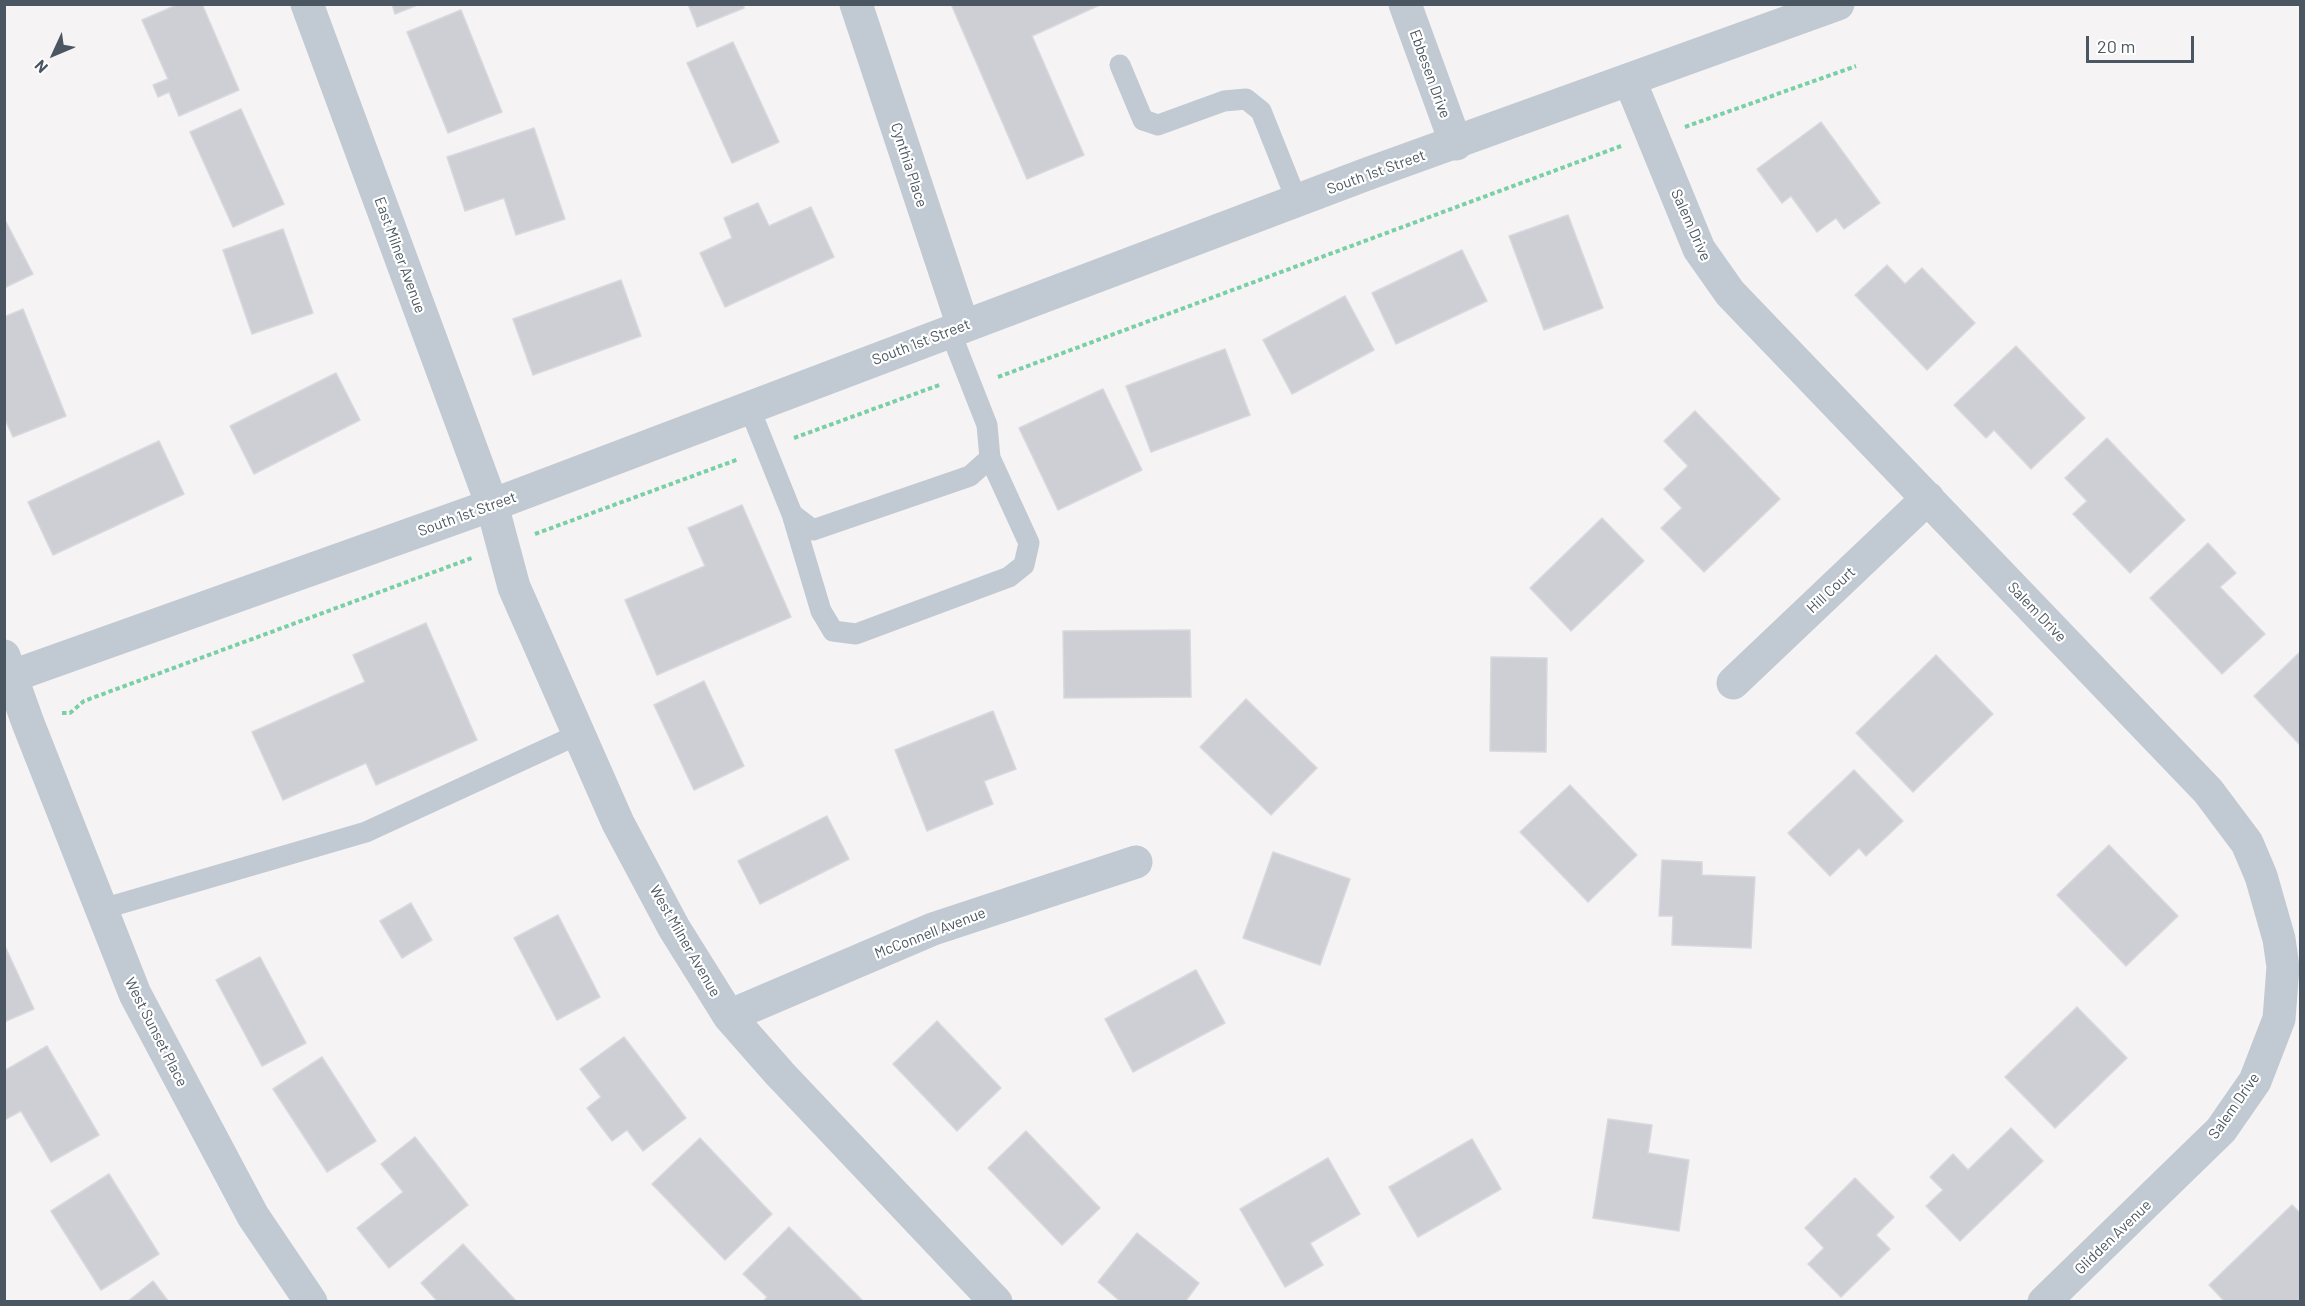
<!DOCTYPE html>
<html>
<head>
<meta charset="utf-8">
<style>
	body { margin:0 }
	#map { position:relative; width:2305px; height:1306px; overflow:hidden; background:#f5f3f3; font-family:Barlow,sans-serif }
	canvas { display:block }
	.frame { position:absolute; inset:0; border:6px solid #4a5661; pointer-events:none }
	.north { position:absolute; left:24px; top:24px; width:60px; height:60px; -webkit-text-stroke:4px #fff; paint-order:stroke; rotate:226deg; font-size:16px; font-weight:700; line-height:24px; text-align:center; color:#4a5661 }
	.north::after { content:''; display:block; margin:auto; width:21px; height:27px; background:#4a5661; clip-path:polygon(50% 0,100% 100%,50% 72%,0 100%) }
	.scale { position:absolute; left:2086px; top:36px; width:108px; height:27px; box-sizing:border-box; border:3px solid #4a5661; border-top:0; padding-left:8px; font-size:18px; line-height:21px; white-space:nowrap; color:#4a5661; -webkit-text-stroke:4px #fff; paint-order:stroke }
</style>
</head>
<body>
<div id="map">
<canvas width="2305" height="1306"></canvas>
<div class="frame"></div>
<div class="north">N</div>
<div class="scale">20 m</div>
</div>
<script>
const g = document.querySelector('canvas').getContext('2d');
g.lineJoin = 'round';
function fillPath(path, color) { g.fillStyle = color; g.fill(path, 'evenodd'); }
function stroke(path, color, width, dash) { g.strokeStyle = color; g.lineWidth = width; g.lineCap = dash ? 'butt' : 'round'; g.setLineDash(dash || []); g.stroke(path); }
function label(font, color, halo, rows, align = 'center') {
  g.font = font + ' Barlow,sans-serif'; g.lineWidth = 4.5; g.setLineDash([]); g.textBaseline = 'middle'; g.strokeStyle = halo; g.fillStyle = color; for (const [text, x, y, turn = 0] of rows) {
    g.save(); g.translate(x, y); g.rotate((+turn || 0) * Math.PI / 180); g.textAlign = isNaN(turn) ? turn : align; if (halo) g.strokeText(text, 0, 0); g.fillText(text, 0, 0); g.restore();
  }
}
const building = new Path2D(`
	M 179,4 L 202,4 L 239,90 L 179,116 L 169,92 L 158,97 L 153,85 L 168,79 L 142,20 Z
	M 392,4 L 420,4 L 395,14 Z
	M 688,4 L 743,4 L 744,8 L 697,27 Z
	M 951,4 L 1102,4 L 1032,36 L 1084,155 L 1027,179 Z
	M 461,10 L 502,112 L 448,133 L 407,32 Z
	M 733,42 L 779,142 L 732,163 L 687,63 Z
	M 241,109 L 284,204 L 233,227 L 190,132 Z
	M 1821,122 L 1880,203 L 1844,229 L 1836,218 L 1817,232 L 1791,196 L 1782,203 L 1757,169 Z
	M 534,128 L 565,219 L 516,235 L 504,198 L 465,211 L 447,157 Z
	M 758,203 L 769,226 L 811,207 L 834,257 L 725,307 L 700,253 L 732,238 L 724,218 Z
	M 1568,215 L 1603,308 L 1544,330 L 1509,236 Z
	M 4,218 L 33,274 L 4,288 Z
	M 283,229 L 313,313 L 252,334 L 223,250 Z
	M 1462,250 L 1487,301 L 1396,344 L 1372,293 Z
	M 1887,265 L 1905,284 L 1922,268 L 1975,323 L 1927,370 L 1855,295 Z
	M 621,280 L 641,336 L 533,375 L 513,319 Z
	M 1345,296 L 1374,350 L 1292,394 L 1263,340 Z
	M 23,309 L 66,416 L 13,437 L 4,417 L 4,317 Z
	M 2016,346 L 2085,418 L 2031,469 L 1994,430 L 1986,438 L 1954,405 Z
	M 1225,349 L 1250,415 L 1151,452 L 1126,386 Z
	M 336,373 L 360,420 L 254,474 L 230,426 Z
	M 1103,389 L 1142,470 L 1058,510 L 1019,428 Z
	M 1695,411 L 1780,499 L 1704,572 L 1661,528 L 1682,508 L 1664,489 L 1688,466 L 1664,441 Z
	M 2107,438 L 2185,520 L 2130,573 L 2073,514 L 2087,501 L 2065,478 Z
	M 159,441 L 184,494 L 53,555 L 28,502 Z
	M 742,505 L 791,617 L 657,675 L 625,600 L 705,566 L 688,528 Z
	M 1602,518 L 1644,561 L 1571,631 L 1530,588 Z
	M 2208,543 L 2236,573 L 2220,587 L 2265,634 L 2222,674 L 2150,598 Z
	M 426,623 L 477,740 L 376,785 L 366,763 L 283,800 L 252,732 L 365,682 L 353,655 Z
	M 1190,630 L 1191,697 L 1064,698 L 1063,631 Z
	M 2299,653 L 2300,655 L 2300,745 L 2254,696 Z
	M 1936,655 L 1993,714 L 1913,792 L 1856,733 Z
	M 1491,657 L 1547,658 L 1546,752 L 1490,751 Z
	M 704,681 L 744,766 L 694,790 L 654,705 Z
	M 1246,699 L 1317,768 L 1271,815 L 1200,747 Z
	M 993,711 L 1016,769 L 984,781 L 993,804 L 927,831 L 895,750 Z
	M 1854,770 L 1903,821 L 1866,856 L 1859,848 L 1830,876 L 1788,833 Z
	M 1570,785 L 1637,855 L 1588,902 L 1520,832 Z
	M 827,816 L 849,859 L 760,904 L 738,861 Z
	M 2109,845 L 2178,916 L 2126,966 L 2057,895 Z
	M 1273,852 L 1350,879 L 1320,965 L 1243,938 Z
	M 1662,860 L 1702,862 L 1702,875 L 1755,877 L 1751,948 L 1672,945 L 1673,916 L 1659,916 Z
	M 411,903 L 432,940 L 402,958 L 380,921 Z
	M 558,915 L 600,997 L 557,1020 L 514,938 Z
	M 4,944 L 34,1009 L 4,1022 Z
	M 260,957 L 306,1043 L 262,1066 L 216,980 Z
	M 1196,970 L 1225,1023 L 1133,1072 L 1105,1019 Z
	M 2077,1007 L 2127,1058 L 2055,1128 L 2005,1077 Z
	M 937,1021 L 1001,1088 L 957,1131 L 893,1064 Z
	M 624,1037 L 686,1118 L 643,1151 L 627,1130 L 612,1141 L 587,1108 L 601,1097 L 580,1069 Z
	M 47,1046 L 99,1135 L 51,1162 L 21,1111 L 4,1120 L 4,1071 Z
	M 322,1057 L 376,1141 L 327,1172 L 273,1089 Z
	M 1608,1119 L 1652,1125 L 1648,1153 L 1689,1160 L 1679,1231 L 1593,1218 Z
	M 2011,1128 L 2043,1161 L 1960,1241 L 1926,1206 L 1943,1190 L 1930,1177 L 1953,1154 L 1968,1170 Z
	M 1026,1131 L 1100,1208 L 1062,1245 L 988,1168 Z
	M 415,1137 L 468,1205 L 389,1268 L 357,1228 L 403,1192 L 381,1164 Z
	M 700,1138 L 772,1214 L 725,1260 L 652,1184 Z
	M 1472,1139 L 1501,1189 L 1418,1237 L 1389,1187 Z
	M 1328,1158 L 1360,1214 L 1310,1243 L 1323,1265 L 1285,1287 L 1240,1209 Z
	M 109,1174 L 159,1254 L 101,1290 L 51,1211 Z
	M 1855,1178 L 1894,1217 L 1876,1235 L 1890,1249 L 1841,1297 L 1808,1264 L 1824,1248 L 1805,1228 Z
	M 2292,1205 L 2300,1213 L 2300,1298 L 2297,1302 L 2225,1302 L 2209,1285 Z
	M 789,1227 L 864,1302 L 763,1302 L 767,1297 L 743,1274 Z
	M 1137,1233 L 1199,1283 L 1185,1302 L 1121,1302 L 1098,1282 Z
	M 463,1244 L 517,1302 L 438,1302 L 421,1283 Z
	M 153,1281 L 169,1302 L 127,1302 Z`);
fillPath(building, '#cdcfd5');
stroke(building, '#d7d9de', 1.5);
stroke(new Path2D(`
	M 1685,127 L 1856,66
	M 998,377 L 1621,146
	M 794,438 L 942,384
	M 535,534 L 739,459
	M 62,713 L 70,713 L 84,701 L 472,558`), '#7ad0a6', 4, [4.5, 3]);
stroke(new Path2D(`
	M 1120,65 L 1143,120 L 1158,125 L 1224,101 L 1246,99 L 1261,111 L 1297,201
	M 749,407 L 792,514 L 813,530 L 970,476 L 990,458 L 987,425 L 950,331
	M 792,514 L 821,611 L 833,631 L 856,634 L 1009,577 L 1024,565 L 1029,543 L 990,458
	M 102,909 L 366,832 L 579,734`), '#c1cad2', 21);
stroke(new Path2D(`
	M 307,4 L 492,505 L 514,587 L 618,823 L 674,928 L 729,1016 L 780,1074 L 996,1302
	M 856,4 L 963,326
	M 1405,4 L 1456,144
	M 1630,81 L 1699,249 L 1730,293 L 2208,791 L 2247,843 L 2261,876 L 2279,939 L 2283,967 L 2279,1019 L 2255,1081 L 2221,1130 L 2044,1302
	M 4,656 L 28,723 L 135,994 L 253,1216 L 311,1302
	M 1733,683 L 1928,498
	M 729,1016 L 933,929 L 1136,862`), '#c1cad2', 33);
stroke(new Path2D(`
	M 4,679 L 492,505 L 1367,174 L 1838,4`), '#c1cad2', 33);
label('15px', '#4a5661', '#fff', [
	["Ebbesen Drive",1430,74,70],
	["Cynthia Place",909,165,72],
	["South 1st Street",1376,172,-20],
	["Salem Drive",1691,225,66],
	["East Milner Avenue",400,255,70],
	["South 1st Street",921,342,-21],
	["South 1st Street",467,514,-20],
	["Hill Court",1831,590,-43],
	["Salem Drive",2037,612,46],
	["McConnell Avenue",930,933,-21],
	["West Milner Avenue",685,941,60],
	["West Sunset Place",156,1032,63],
	["Salem Drive",2234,1106,-55],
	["Glidden Avenue",2113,1237,-44]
]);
</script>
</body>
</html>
